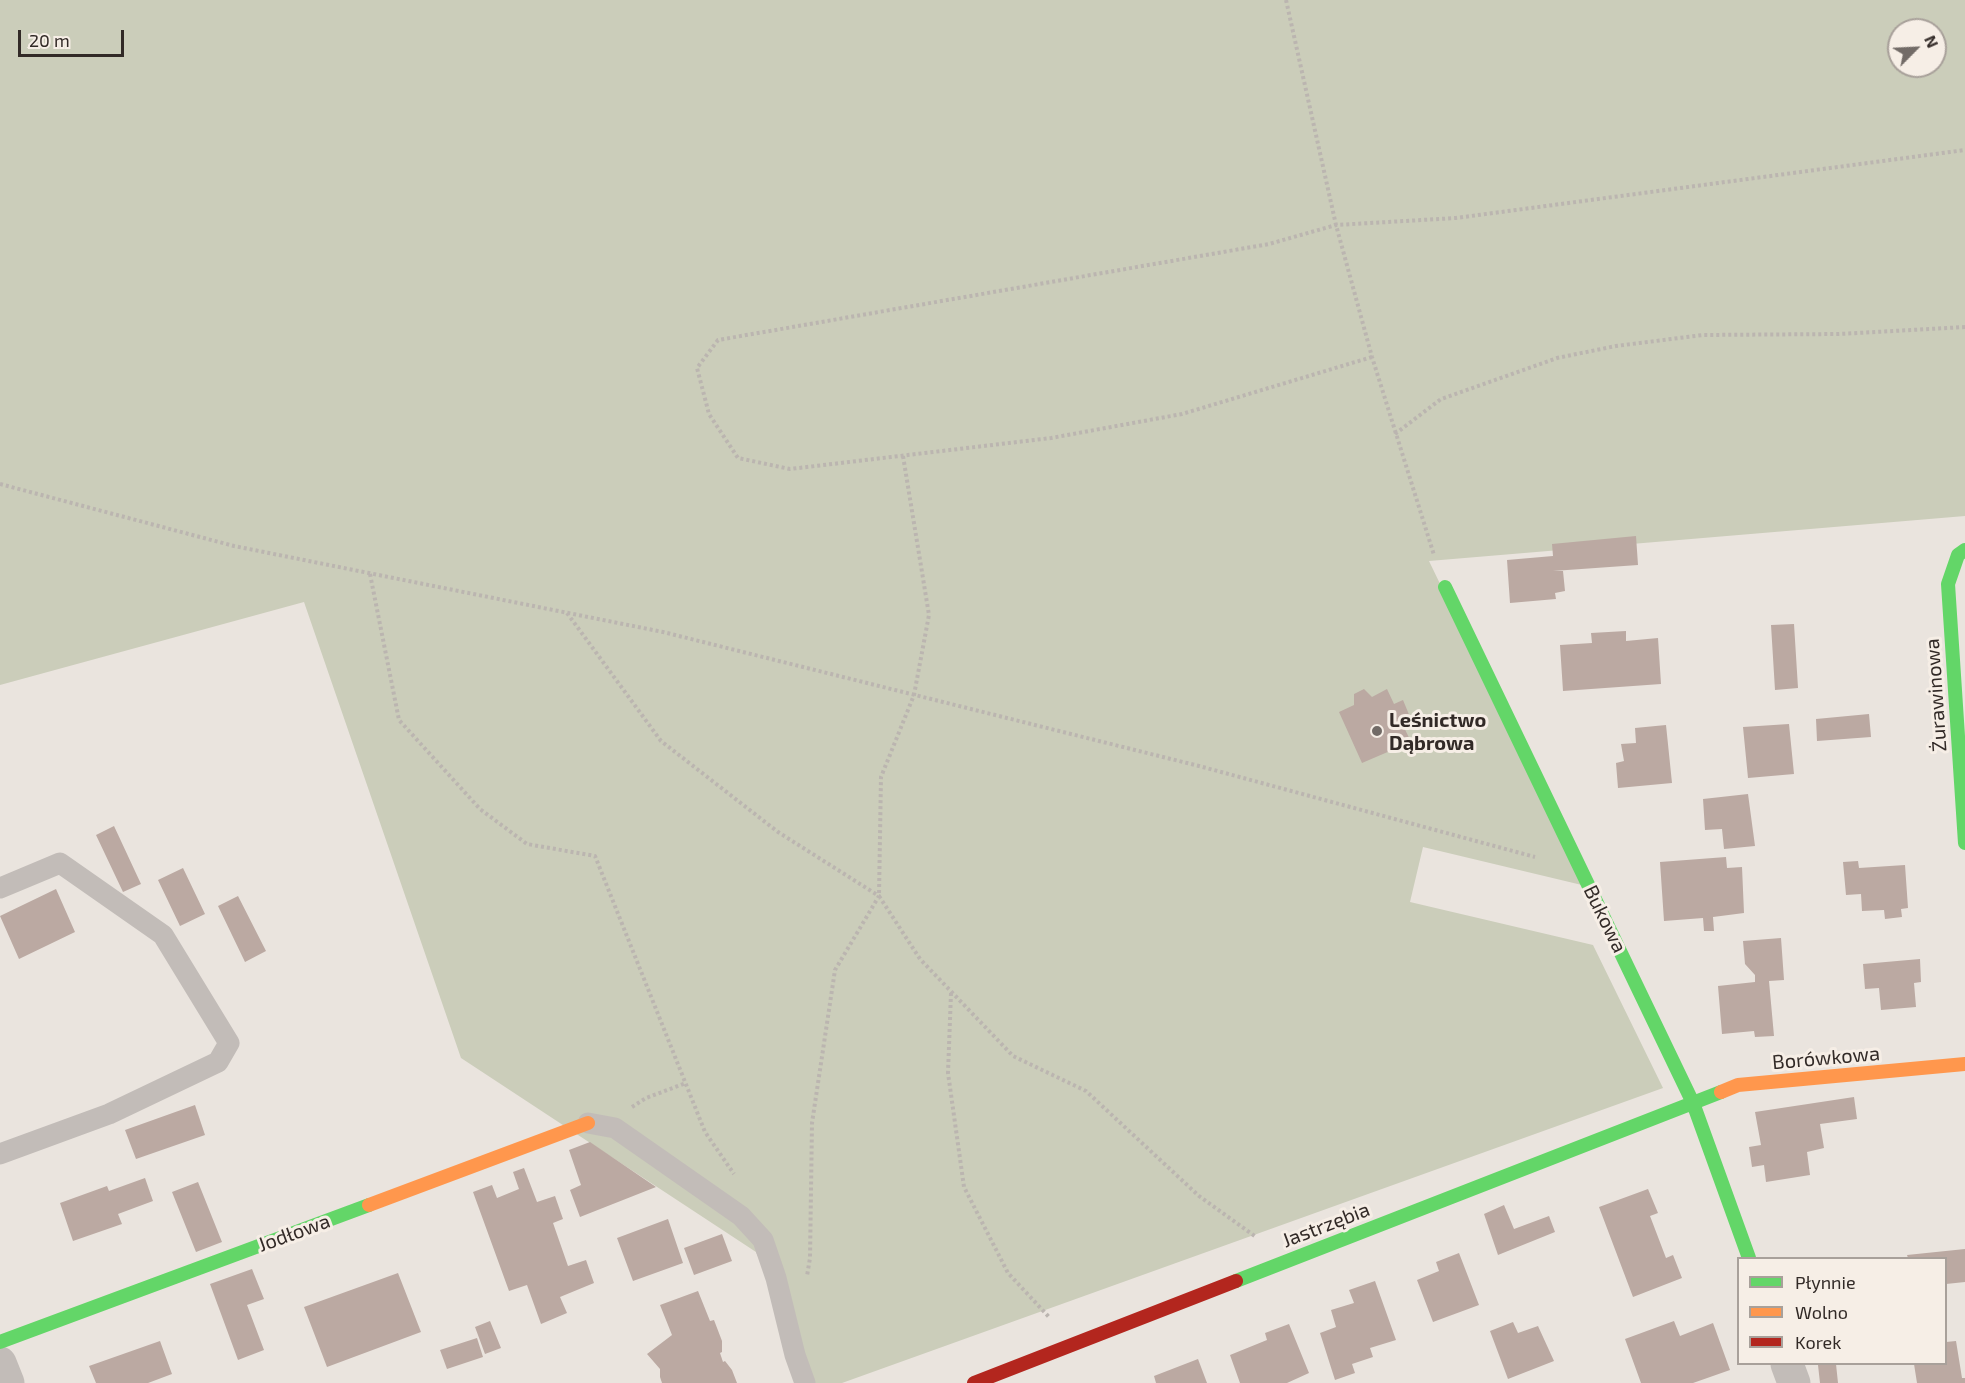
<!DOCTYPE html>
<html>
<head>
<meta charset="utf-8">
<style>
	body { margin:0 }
	#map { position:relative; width:1965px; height:1383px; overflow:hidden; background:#eae4de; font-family:"Exo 2",sans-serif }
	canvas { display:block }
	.legend { position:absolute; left:1737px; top:1257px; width:210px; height:108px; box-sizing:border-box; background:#f6eee6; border:2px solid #a8a09a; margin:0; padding:8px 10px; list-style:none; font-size:18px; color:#322a27 }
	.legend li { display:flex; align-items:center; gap:12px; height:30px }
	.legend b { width:30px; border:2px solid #a8a09a }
	.north { position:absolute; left:1887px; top:18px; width:60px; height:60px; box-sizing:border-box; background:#f6eee6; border:2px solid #a8a09a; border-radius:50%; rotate:66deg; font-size:16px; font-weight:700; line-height:24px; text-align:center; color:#322a27 }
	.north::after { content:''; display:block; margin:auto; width:21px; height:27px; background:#726b67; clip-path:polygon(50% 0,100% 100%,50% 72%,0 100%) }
	.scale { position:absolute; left:18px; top:30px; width:106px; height:27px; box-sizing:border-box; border:3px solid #322a27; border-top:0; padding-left:8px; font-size:18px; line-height:21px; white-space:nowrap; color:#322a27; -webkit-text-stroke:4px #f6eee6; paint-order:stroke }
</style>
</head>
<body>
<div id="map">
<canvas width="1965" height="1383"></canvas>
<ul class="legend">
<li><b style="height:8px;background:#63d668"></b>Płynnie</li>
<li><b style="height:8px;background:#ff974d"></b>Wolno</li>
<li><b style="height:8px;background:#b3261e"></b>Korek</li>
</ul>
<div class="north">N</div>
<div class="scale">20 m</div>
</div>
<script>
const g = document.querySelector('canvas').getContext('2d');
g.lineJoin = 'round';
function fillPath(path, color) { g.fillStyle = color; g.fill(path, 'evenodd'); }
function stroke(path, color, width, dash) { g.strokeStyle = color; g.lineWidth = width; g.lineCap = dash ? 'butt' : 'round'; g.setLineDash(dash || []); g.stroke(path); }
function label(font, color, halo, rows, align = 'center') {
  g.font = font + ' "Exo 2",sans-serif'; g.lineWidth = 6; g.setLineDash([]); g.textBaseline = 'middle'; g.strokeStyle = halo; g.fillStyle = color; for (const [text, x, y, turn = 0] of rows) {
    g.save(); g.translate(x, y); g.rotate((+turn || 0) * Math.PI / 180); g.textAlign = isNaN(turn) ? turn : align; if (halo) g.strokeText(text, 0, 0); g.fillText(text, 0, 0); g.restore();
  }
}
fillPath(new Path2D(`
	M 0,0 L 1965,0 L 1965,516 L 1429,561 L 1586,886 L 1423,847 L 1410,902 L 1593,945 L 1663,1088 L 842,1383 L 814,1383 L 756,1252 L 461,1058 L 304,602 L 0,685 ZM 1899,30 L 1935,30 L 1935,66 L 1899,66 Z`), '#cbcdba');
fillPath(new Path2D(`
	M 1636,536 L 1638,565 L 1553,571 L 1563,571 L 1565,591 L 1555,593 L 1556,599 L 1510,603 L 1507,560 L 1553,556 L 1552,544 Z
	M 1794,624 L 1798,688 L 1775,690 L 1771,625 Z
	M 1626,631 L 1626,641 L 1658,638 L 1661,684 L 1563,691 L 1560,645 L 1592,643 L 1591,633 Z
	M 1364,689 L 1372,697 L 1387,689 L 1394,704 L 1403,700 L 1410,717 L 1401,721 L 1411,742 L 1362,763 L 1339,712 L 1354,705 L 1354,694 Z
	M 1869,714 L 1871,737 L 1817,741 L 1816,719 Z
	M 1789,724 L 1794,774 L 1748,778 L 1743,727 Z
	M 1666,725 L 1672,783 L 1618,788 L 1616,763 L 1624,761 L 1621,744 L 1636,743 L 1635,728 Z
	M 1748,794 L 1755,846 L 1724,849 L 1722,829 L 1705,830 L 1703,799 Z
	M 114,826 L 141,884 L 123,892 L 96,835 Z
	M 1726,857 L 1727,868 L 1742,867 L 1744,913 L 1713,917 L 1714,931 L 1704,931 L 1703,918 L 1664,921 L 1660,862 Z
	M 1858,861 L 1859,868 L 1905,865 L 1908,908 L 1901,909 L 1902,917 L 1885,919 L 1884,910 L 1862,911 L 1861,894 L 1846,895 L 1843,862 Z
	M 183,868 L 205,914 L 180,926 L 158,880 Z
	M 56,889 L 75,932 L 19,959 L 0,916 Z
	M 238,896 L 266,951 L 245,962 L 218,906 Z
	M 1781,938 L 1784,980 L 1769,981 L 1774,1036 L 1755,1037 L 1754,1031 L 1722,1034 L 1718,986 L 1755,982 L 1755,975 L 1745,964 L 1743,941 Z
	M 1920,959 L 1921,982 L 1914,983 L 1916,1007 L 1881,1010 L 1879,988 L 1865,989 L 1863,964 Z
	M 1854,1097 L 1857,1119 L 1820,1124 L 1824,1148 L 1807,1152 L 1810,1175 L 1766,1182 L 1764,1165 L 1752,1167 L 1749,1147 L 1761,1145 L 1755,1112 Z
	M 195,1105 L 205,1135 L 136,1159 L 125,1130 Z
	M 590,1142 L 656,1187 L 580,1217 L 570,1190 L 581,1185 L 569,1150 Z
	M 524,1168 L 537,1202 L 555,1196 L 563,1219 L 553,1223 L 568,1266 L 586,1260 L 594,1283 L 560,1297 L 567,1313 L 541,1324 L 527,1285 L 509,1291 L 473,1192 L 492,1185 L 497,1198 L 519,1189 L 513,1172 Z
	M 145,1178 L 153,1201 L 118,1214 L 122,1224 L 73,1241 L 60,1203 L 107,1186 L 109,1191 Z
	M 198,1182 L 222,1242 L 196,1252 L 172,1192 Z
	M 1648,1189 L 1658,1213 L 1650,1216 L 1666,1258 L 1673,1255 L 1682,1278 L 1633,1297 L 1599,1207 Z
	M 1504,1205 L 1514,1229 L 1549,1216 L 1555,1232 L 1498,1255 L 1484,1214 Z
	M 668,1219 L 683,1263 L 633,1281 L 617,1238 Z
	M 722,1234 L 732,1261 L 694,1275 L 684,1248 Z
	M 1965,1249 L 1965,1282 L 1946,1284 L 1946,1258 L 1908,1258 L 1907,1255 Z
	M 1459,1253 L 1479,1305 L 1433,1322 L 1417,1280 L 1439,1271 L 1436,1262 Z
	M 252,1269 L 264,1299 L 247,1305 L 264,1350 L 238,1360 L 210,1284 Z
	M 398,1273 L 421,1332 L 327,1367 L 304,1307 Z
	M 1375,1281 L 1396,1340 L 1370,1348 L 1373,1357 L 1352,1364 L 1355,1373 L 1335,1380 L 1320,1333 L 1336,1327 L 1331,1310 L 1354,1303 L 1349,1290 Z
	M 698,1291 L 710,1321 L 714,1320 L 722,1341 L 722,1352 L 720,1353 L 723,1362 L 725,1361 L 732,1370 L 737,1383 L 662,1383 L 660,1377 L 660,1369 L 647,1354 L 672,1335 L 660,1305 Z
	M 490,1321 L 501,1348 L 485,1354 L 475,1327 Z
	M 1674,1321 L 1680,1336 L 1713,1323 L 1730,1370 L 1693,1383 L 1641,1383 L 1625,1339 Z
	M 1513,1322 L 1518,1333 L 1538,1326 L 1554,1361 L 1508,1379 L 1490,1331 Z
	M 1289,1324 L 1309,1373 L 1287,1383 L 1240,1383 L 1230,1355 L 1267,1340 L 1265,1333 Z
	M 477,1338 L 483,1357 L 447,1369 L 440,1350 Z
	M 160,1341 L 172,1374 L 148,1383 L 96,1383 L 89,1366 Z
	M 1956,1341 L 1962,1378 L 1965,1378 L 1965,1383 L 1917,1383 L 1914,1364 L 1946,1364 L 1946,1342 Z
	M 1198,1359 L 1207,1383 L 1156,1383 L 1154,1376 Z
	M 1836,1364 L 1838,1383 L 1820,1383 L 1818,1365 Z`), '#bba9a2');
stroke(new Path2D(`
	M 1286,0 L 1336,225 L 1372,357 L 1434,555
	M 1372,357 L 1182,414 L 1051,438 L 790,469 L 738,458 L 709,414 L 697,368 L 718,340 L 1269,244 L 1336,225 L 1456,218 L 1965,150
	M 1395,434 L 1441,399 L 1557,358 L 1616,346 L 1703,335 L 1839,334 L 1965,327
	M 903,456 L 929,615 L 914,695 L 881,777 L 879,896 L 920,959 L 1013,1056 L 1086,1091 L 1199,1196 L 1256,1237
	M 0,484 L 234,546 L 663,632 L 1199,766 L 1535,857
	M 370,574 L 399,720 L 480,809 L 527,844 L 595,856 L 705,1132 L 734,1174
	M 567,613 L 661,741 L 778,832 L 879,896 L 835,970 L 812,1123 L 810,1258 L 807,1276
	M 951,993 L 948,1073 L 964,1187 L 1008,1273 L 1049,1317
	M 632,1107 L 646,1098 L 686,1083`), '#bbb5b0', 4, [3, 3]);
stroke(new Path2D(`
	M 0,888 L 60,863 L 163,935 L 229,1043 L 218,1062 L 109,1114 L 0,1154
	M 588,1123 L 615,1128 L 741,1216 L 763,1240 L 776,1278 L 795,1355 L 805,1383`), '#c2bcb8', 21);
stroke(new Path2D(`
	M 0,1363 L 8,1383
	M 1787,1364 L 1794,1383`), '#c2bcb8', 33);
stroke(new Path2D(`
	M 1965,550 L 1958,555 L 1948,584 L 1965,843
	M 1445,587 L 1693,1103 L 1749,1258
	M 1236,1281 L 1721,1092
	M 0,1342 L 369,1205`), '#63d668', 14);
stroke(new Path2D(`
	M 1721,1092 L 1738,1085 L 1965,1064
	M 369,1205 L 588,1123`), '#ff974d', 14);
stroke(new Path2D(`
	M 974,1383 L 1236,1281`), '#b3261e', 14);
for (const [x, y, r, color] of [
	[1377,731,6,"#726b67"]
]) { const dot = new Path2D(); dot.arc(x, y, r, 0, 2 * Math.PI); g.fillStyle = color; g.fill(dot); stroke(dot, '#f6eee6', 2); }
label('20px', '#322a27', '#f6eee6', [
	["Żurawinowa",1936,695,-94],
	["Bukowa",1605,919,64],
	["Borówkowa",1826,1058,-5],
	["Jastrzębia",1326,1225,-21],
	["Jodłowa",294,1233,-20]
]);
label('bold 20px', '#322a27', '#f6eee6', [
	["Leśnictwo",1389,720],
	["Dąbrowa",1389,743]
], 'left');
</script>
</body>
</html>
